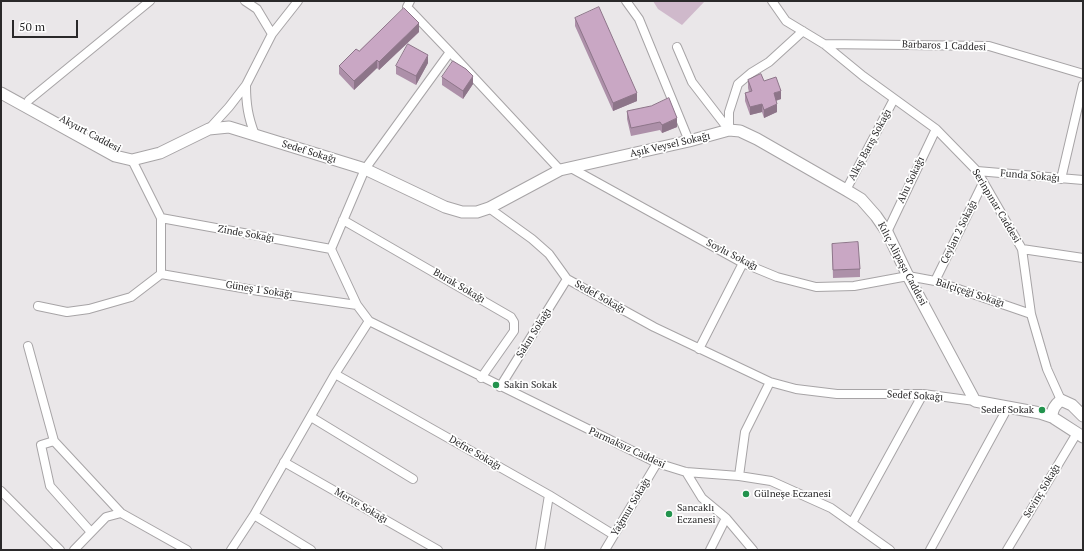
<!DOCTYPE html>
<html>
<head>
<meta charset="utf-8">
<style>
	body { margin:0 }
	#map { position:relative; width:1084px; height:551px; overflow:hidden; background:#eae7e9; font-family:"PT Serif",serif }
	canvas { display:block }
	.frame { position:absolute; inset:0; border:2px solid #2a292a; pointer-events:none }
	.scale { position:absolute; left:12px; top:20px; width:66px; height:18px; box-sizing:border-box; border:2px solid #2a292a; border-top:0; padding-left:5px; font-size:12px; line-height:14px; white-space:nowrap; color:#2a292a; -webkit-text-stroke:3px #fff; paint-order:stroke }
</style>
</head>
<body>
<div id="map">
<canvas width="1084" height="551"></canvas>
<div class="frame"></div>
<div class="scale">50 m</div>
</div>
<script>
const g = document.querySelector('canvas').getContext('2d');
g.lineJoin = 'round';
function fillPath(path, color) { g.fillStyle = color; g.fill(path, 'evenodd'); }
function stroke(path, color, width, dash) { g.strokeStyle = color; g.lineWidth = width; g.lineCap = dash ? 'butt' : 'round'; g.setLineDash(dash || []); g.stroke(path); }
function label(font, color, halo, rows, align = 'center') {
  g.font = font + ' "PT Serif",serif'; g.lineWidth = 3.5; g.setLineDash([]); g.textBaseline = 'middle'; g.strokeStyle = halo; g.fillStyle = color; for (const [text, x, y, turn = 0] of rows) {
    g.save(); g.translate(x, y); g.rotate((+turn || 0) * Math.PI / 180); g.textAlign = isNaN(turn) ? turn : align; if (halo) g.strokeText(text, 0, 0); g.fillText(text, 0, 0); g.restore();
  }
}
fillPath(new Path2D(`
	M 653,1 L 705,1 L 682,25 L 658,9 Z`), '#cfb9cb');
const street = new Path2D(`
	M 245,1 L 257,9 L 272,34
	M 410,1 L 407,7 L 450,52 L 365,169 L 331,249 L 357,305 L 369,321 L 657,463 L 686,472 L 739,476 L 771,481 L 831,508 L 890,550
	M 626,1 L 639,19 L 689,141
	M 772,1 L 786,21 L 824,44 L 863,76 L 936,129 L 977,171 L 1022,249 L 1031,314 L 1047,369 L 1061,400
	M 824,44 L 989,46 L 1083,74
	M 677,47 L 692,82 L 729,130
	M 450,52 L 560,170
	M 246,85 C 246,104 248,117 255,135
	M 29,100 L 150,1
	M 209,129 L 229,107 L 246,85 L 272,34 L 298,1
	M 729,130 L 729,112 L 738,84 L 751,73 L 769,62 L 803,31
	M 132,160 L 161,218 L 161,274
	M 571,168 L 743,263 L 777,277 L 816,287 L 854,286 L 908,276 L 935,281 L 1031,314
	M 977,171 L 1083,180
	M 1061,179 L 1083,85
	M 846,190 L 894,99
	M 489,208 L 532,239 L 549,254 L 567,279 L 654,327 L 770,382 L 796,389 L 837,394 L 923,394 L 975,401
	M 161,218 L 331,249
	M 343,220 L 511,317 L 514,322 L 514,331 L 481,378
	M 887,232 L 936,129
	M 1022,249 L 1083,258
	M 161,274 L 259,291 L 357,305
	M 935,281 L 983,183
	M 38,306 L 67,312 L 89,309 L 131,297 L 161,274
	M 28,346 L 54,441 L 121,513
	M 699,349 L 743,263
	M 335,374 L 549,495 L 614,535
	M 500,387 L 567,279
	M 311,417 L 413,479
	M 54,441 L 41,445 L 50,486 L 91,532
	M 284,462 L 438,550
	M 686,472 L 702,498 L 726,518 L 753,550
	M 739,476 L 745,432 L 770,382
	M 1,491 L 60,550
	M 254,515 L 311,550
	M 852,523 L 923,394
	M 74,550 L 106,517 L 121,513 L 187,550
	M 231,550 L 254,515 L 335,374 L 369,321
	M 540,550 L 549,495
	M 605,550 L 657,463
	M 710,550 L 726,518
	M 930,550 L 1008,407
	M 1007,550 L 1077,433`);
const secondary = new Path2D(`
	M 1,93 L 115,156 L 132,160 L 160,153 L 209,129 L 229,127 L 365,169 L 445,207 L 462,212 L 477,212 L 489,208 L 560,170 L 689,141 L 729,130 L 740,131 L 757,139 L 846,190 L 861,199 L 876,216 L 887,232 L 908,276 L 975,401 L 1040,413 L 1052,417 L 1083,437
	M 1052,417 C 1052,409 1055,405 1061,400 L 1072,405 L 1083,416`);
stroke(street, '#a7a4a6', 10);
stroke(secondary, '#a7a4a6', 13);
stroke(street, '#fff', 8);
stroke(secondary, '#fff', 11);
fillPath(new Path2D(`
	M 575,18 L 637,101 L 613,111 L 575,26 Z
	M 419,32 L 379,70 L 377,68 L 354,90 L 339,74 L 339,66 L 359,51 Z
	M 428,63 L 416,85 L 396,74 L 396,66 Z
	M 442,77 L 473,84 L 463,99 L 442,85 Z
	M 748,80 L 764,81 L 781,99 L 776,101 L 777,112 L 764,118 L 762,112 L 750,115 L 745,101 L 745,93 L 749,92 L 748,88 Z
	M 627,111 L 677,127 L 662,133 L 660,130 L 631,136 L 627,119 Z
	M 832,244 L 860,269 L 860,277 L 833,278 Z`), '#ad90a9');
fillPath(new Path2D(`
	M 419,23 L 419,32 L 379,70 L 379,62 Z
	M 428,55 L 428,63 L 416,85 L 416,76 Z
	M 377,60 L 377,68 L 354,90 L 354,81 Z
	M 473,76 L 473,84 L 463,99 L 463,91 Z
	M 781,91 L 781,99 L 774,101 L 774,93 Z
	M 637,93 L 637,101 L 613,111 L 613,103 Z
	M 762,104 L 762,112 L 750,115 L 750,107 Z
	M 777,104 L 777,112 L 764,118 L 764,110 Z
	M 677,118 L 677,127 L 662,133 L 662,125 Z`), '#8d7589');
const building = new Path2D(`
	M 599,7 L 637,93 L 613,103 L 575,18 Z
	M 404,8 L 419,23 L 379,62 L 377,60 L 354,81 L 339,66 L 356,49 L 359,51 Z
	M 408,44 L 428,55 L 416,76 L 396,66 Z
	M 453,61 L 466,69 L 473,76 L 463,91 L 442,77 Z
	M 761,74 L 764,81 L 776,77 L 781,91 L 774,93 L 777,104 L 764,110 L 762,104 L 750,107 L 745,93 L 752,91 L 748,80 Z
	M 669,98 L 677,118 L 662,125 L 660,122 L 631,128 L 627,111 L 651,106 Z
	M 858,242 L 860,269 L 833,270 L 832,244 Z`);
fillPath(building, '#c9a7c4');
stroke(building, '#8d7589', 1);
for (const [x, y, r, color] of [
	[496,385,4,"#22934d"],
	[1042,410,4,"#22934d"],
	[746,494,4,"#22934d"],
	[669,514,4,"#22934d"]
]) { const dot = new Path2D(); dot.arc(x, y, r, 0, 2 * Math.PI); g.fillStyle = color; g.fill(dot); stroke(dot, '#fff', 1.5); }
label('10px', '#2a292a', '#fff', [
	["Barbaros 1 Caddesi",944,46,2],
	["Akyurt Caddesi",90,134,28],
	["Aşık Veysel Sokağı",670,145,-13],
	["Alkış Barış Sokağı",870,145,-62],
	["Sedef Sokağı",309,152,17],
	["Funda Sokağı",1030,176,5],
	["Ahu Sokağı",911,180,-65],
	["Serinpınar Caddesi",996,206,59],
	["Ceylan 2 Sokağı",959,232,-64],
	["Zinde Sokağı",246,234,10],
	["Soylu Sokağı",732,255,27],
	["Kılıç Alipaşa Caddesi",902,264,62],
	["Burak Sokağı",459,286,30],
	["Güneş 1 Sokağı",259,290,9],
	["Balçiçeği Sokağı",970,293,18],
	["Sedef Sokağı",600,297,29],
	["Sakın Sokağı",534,333,-58],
	["Sedef Sokağı",915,396,3],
	["Parmaksız Caddesi",627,448,25],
	["Defne Sokağı",475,453,30],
	["Sevinç Sokağı",1042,491,-59],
	["Merve Sokağı",361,506,30],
	["Yağmur Sokağı",631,507,-59]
]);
label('10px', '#2a292a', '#fff', [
	["Sakin Sokak",504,385],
	["Sedef Sokak",1034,410,"right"],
	["Gülneşe Eczanesi",754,494],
	["Sancaklı",677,508],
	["Eczanesi",677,520]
], 'left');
</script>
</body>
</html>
